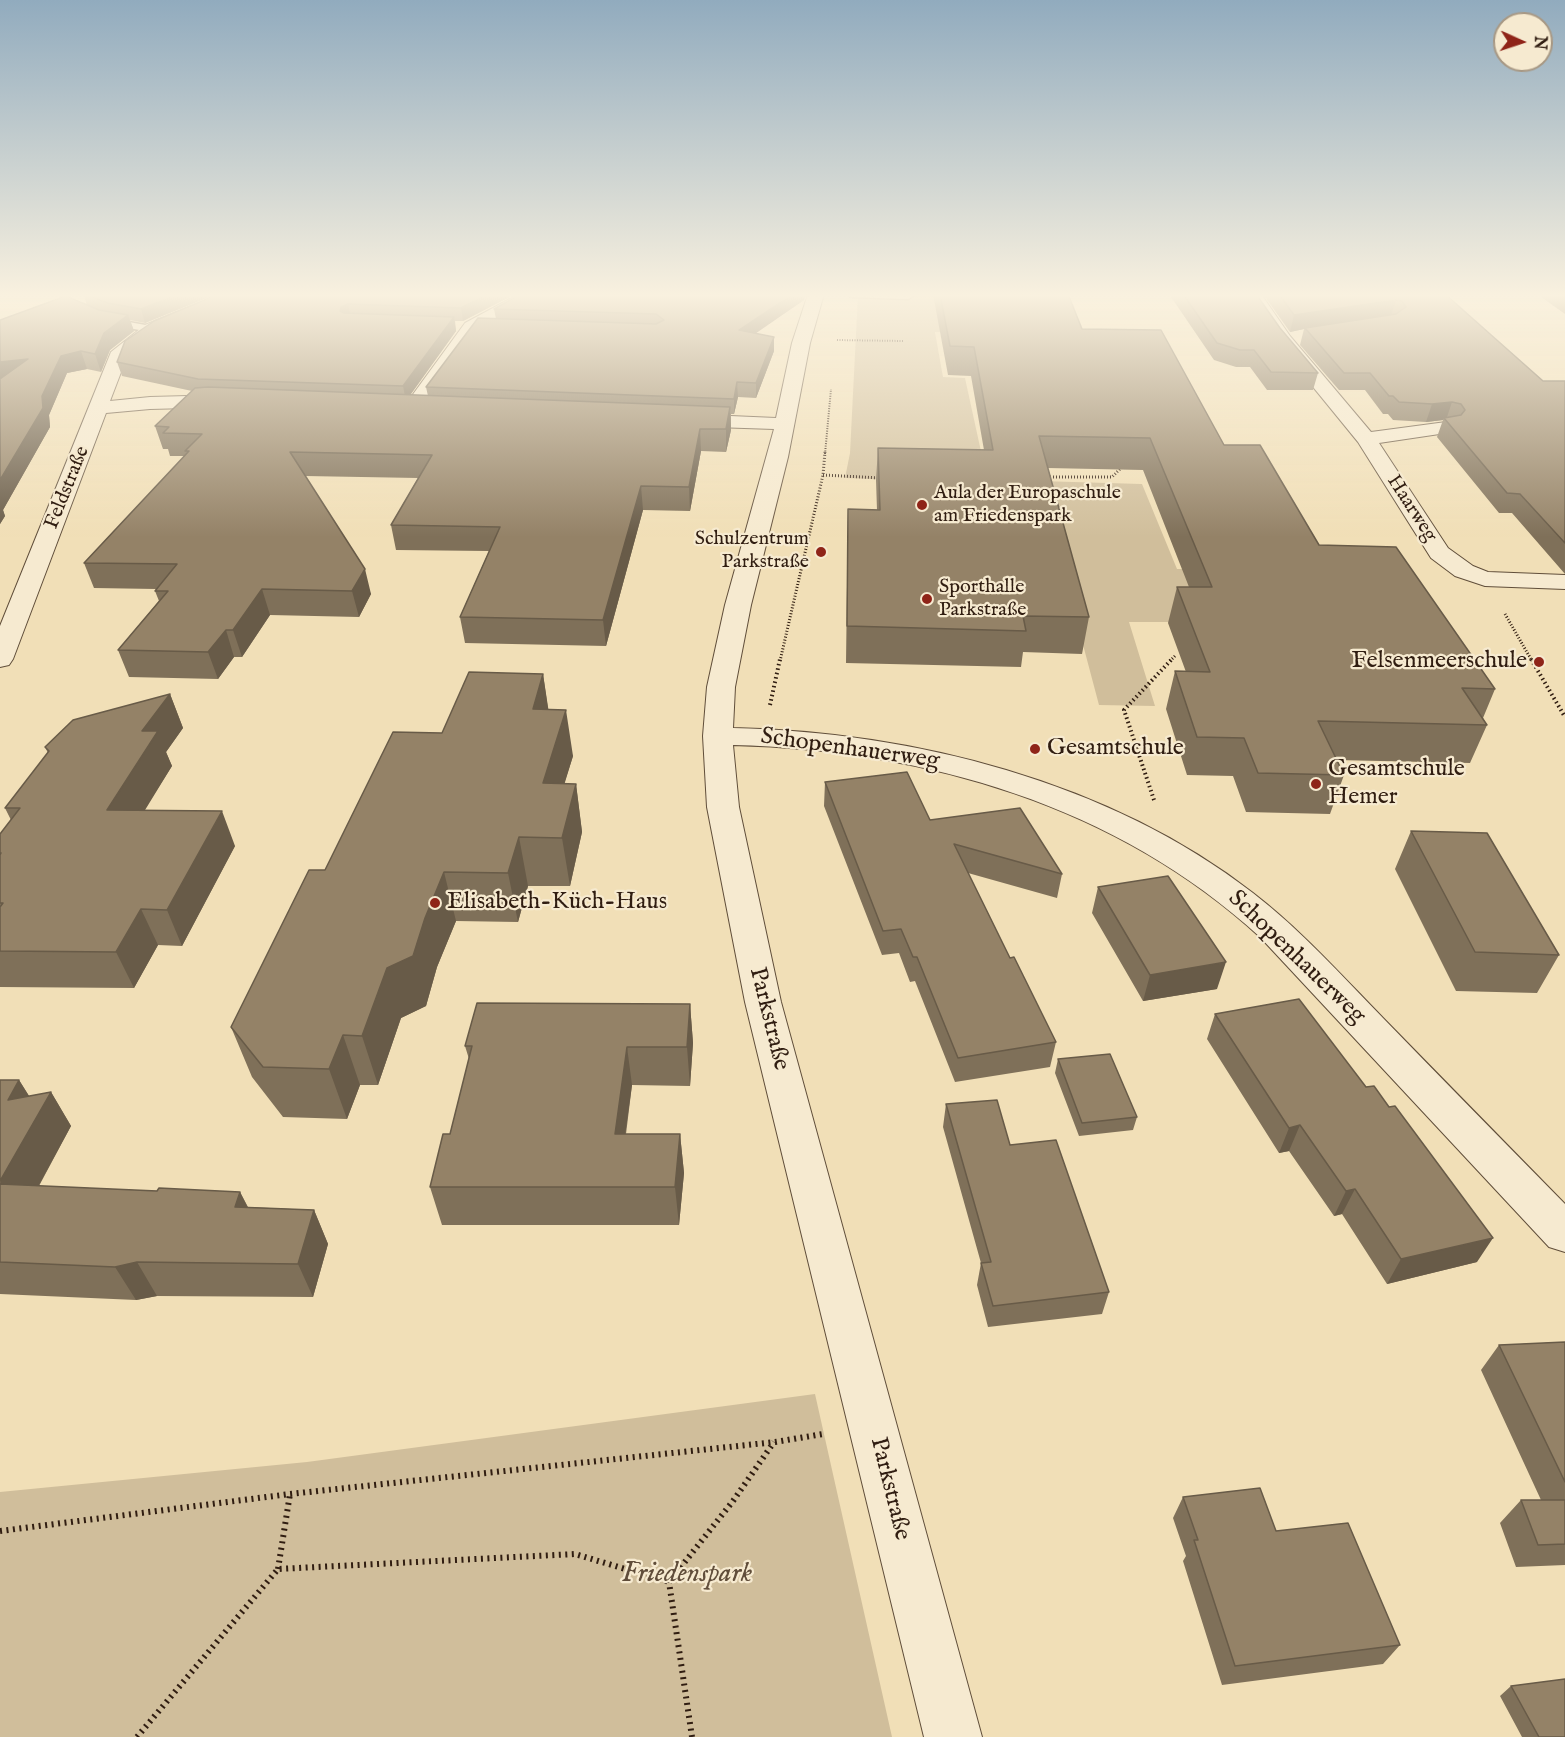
<!DOCTYPE html>
<html>
<head>
<meta charset="utf-8">
<style>
	body { margin:0 }
	#map { position:relative; width:1565px; height:1737px; overflow:hidden; background:#f1dfb7; font-family:"IM FELL English",serif }
	canvas { display:block }
	.north { position:absolute; left:1493px; top:12px; width:60px; height:60px; box-sizing:border-box; background:#f6ead0; border:2px solid #a79884; border-radius:50%; rotate:93deg; font-size:16px; font-weight:700; line-height:24px; text-align:center; color:#301d11 }
	.north::after { content:''; display:block; margin:auto; width:21px; height:27px; background:#8f2418; clip-path:polygon(50% 0,100% 100%,50% 72%,0 100%) }
</style>
</head>
<body>
<div id="map">
<canvas width="1565" height="1737"></canvas>
<div class="north">N</div>
</div>
<script>
const g = document.querySelector('canvas').getContext('2d');
g.lineJoin = 'round';
function fillPath(path, color) { g.fillStyle = color; g.fill(path, 'evenodd'); }
function stroke(path, color, width, dash) { g.strokeStyle = color; g.lineWidth = width; g.lineCap = dash ? 'butt' : 'round'; g.setLineDash(dash || []); g.stroke(path); }
function label(font, color, halo, rows, align = 'center') {
  g.font = font + ' "IM FELL English",serif'; g.lineWidth = 4.5; g.setLineDash([]); g.textBaseline = 'middle'; g.strokeStyle = halo; g.fillStyle = color; for (const [text, x, y, turn = 0] of rows) {
    g.save(); g.translate(x, y); g.rotate((+turn || 0) * Math.PI / 180); g.textAlign = isNaN(turn) ? turn : align; if (halo) g.strokeText(text, 0, 0); g.fillText(text, 0, 0); g.restore();
  }
}
fillPath(new Path2D(`
	M 858,294 L 938,294 L 962,332 L 935,332 L 943,377 L 965,378 L 982,456 L 1040,481 L 1142,484 L 1177,569 L 1194,569 L 1214,622 L 1129,622 L 1155,706 L 1099,705 L 1052,528 L 986,484 L 845,478 L 850,453 Z
	M 815,1394 L 892,1737 L 0,1737 L 0,1492 L 307,1462 Z`), '#d0be9b');
const service = new Path2D(`
	M 60,294 L 70,294 L 70,301 L 112,319 L 151,326 L 157,329 L 151,332 L 105,324 L 61,305 Z
	M 846,294 L 911,294 L 913,296 L 908,299 L 851,297 Z`);
const minor = new Path2D(`
	M 221,294 L 242,294 L 240,297 L 157,333 L 128,354 L 110,401 L 150,397 L 226,395 L 233,397 L 236,401 L 233,405 L 226,407 L 150,409 L 106,413 L 13,659 L 9,665 L 0,667 L 0,626 L 111,352 L 145,325 Z
	M 519,294 L 538,294 L 477,331 L 420,412 L 406,412 L 403,408 L 465,323 Z
	M 808,294 L 824,294 L 810,343 L 788,457 L 751,605 L 735,687 L 733,728 C 912,732 1109,781 1253,893 C 1301,930 1341,975 1383,1018 C 1443,1080 1504,1142 1565,1204 L 1565,1252 L 1549,1247 L 1260,937 C 1116,805 925,750 733,745 L 739,807 L 781,1002 L 982,1737 L 924,1737 L 745,1002 L 707,807 L 703,736 L 707,687 L 725,605 L 774,429 L 685,426 L 678,424 L 675,420 L 678,416 L 685,414 L 776,418 L 792,343 Z
	M 1245,294 L 1261,294 L 1290,336 L 1371,432 L 1446,422 L 1453,424 L 1456,428 L 1453,432 L 1379,443 L 1448,548 L 1473,566 L 1488,572 L 1565,575 L 1565,589 L 1485,586 L 1455,576 L 1431,558 L 1358,442 L 1278,344 Z`);
stroke(service, '#604e3a', 3);
stroke(minor, '#604e3a', 2);
stroke(new Path2D(`
	M 837,340 L 903,341
	M 825,454 L 831,389`), '#301d11', 2, [1, 1.5]);
stroke(new Path2D(`
	M 823,475 L 881,478
	M 1047,477 L 1112,477 L 1122,467
	M 1505,614 L 1532,661
	M 780,661 L 823,475 L 825,452
	M 1170,661 L 1176,655`), '#301d11', 3, [1, 2]);
stroke(new Path2D(`
	M 1531,659 L 1565,717
	M 770,705 L 780,659
	M 1154,800 L 1124,710 L 1172,659`), '#301d11', 4, [1.5, 3]);
stroke(new Path2D(`
	M 0,1531 L 290,1494 L 775,1442 L 823,1434
	M 278,1569 L 290,1494
	M 137,1737 L 278,1569 L 575,1554 L 669,1582
	M 692,1737 L 669,1582 L 733,1501 L 774,1442`), '#301d11', 6, [2, 4.5]);
fillPath(service, '#f6ead0');
fillPath(minor, '#f6ead0');
fillPath(new Path2D(`
	M 83,294 L 216,294 L 145,323 L 130,320 L 134,331 L 110,350 L 101,372 L 87,369 L 67,373 L 49,415 L 50,427 L 3,510 L 5,516 L 0,524 L 0,320 L 87,305 Z
	M 219,294 L 515,294 L 463,321 L 455,321 L 456,331 L 410,395 L 428,396 L 426,387 L 496,319 L 494,309 L 521,294 L 806,294 L 804,300 L 755,333 L 774,351 L 756,398 L 738,397 L 734,414 L 731,414 L 731,430 L 726,452 L 701,451 L 690,511 L 643,510 L 606,646 L 465,643 L 460,617 L 489,551 L 396,550 L 391,525 L 418,478 L 305,476 L 371,594 L 359,617 L 270,615 L 242,657 L 234,657 L 218,679 L 129,677 L 118,650 L 159,601 L 155,591 L 156,589 L 94,588 L 84,563 L 185,456 L 170,456 L 168,449 L 163,449 L 155,426 L 192,391 L 122,376 L 117,362 Z
	M 933,294 L 1068,294 L 1082,329 L 1224,445 L 1319,545 L 1495,689 L 1483,718 L 1487,725 L 1470,763 L 1337,760 L 1344,775 L 1330,814 L 1246,812 L 1233,776 L 1187,775 L 1166,709 L 1175,671 L 1186,672 L 1168,623 L 1177,587 L 1189,587 L 1143,470 L 1048,468 L 1089,617 L 1082,654 L 1023,652 L 1021,667 L 846,663 L 848,509 L 877,510 L 876,480 L 878,448 L 984,450 L 971,376 L 948,375 Z
	M 1169,294 L 1256,294 L 1280,328 L 1318,373 L 1313,390 L 1267,390 L 1250,367 L 1236,367 L 1214,360 Z
	M 1263,294 L 1445,294 L 1543,381 L 1565,381 L 1565,574 L 1512,513 L 1499,513 L 1437,437 L 1443,420 L 1426,422 L 1393,420 L 1388,414 L 1383,414 L 1365,390 L 1339,390 L 1300,345 L 1304,329 L 1290,332 Z
	M 1537,294 L 1565,294 L 1565,314 Z
	M 543,674 L 548,709 L 573,756 L 564,784 L 576,784 L 582,832 L 570,886 L 528,886 L 518,922 L 456,921 L 437,967 L 426,1006 L 401,1018 L 378,1085 L 360,1085 L 347,1119 L 283,1117 L 252,1077 L 231,1027 L 325,870 L 442,733 Z
	M 170,694 L 183,728 L 166,752 L 172,766 L 144,810 L 235,846 L 182,946 L 158,945 L 134,988 L 0,987 L 0,834 L 11,820 L 5,808 L 48,753 L 45,747 Z
	M 825,782 L 930,820 L 1062,874 L 1057,898 L 968,873 L 1010,958 L 1056,1042 L 1050,1067 L 955,1082 L 915,981 L 910,982 L 899,953 L 882,955 L 824,806 Z
	M 1411,831 L 1559,955 L 1537,993 L 1456,991 L 1395,869 Z
	M 1098,887 L 1217,989 L 1143,1001 L 1092,913 Z
	M 690,1004 L 693,1043 L 690,1086 L 632,1085 L 626,1134 L 680,1134 L 684,1173 L 679,1225 L 442,1225 L 430,1187 L 450,1134 L 469,1059 L 465,1046 Z
	M 1215,1014 L 1477,1262 L 1387,1284 L 1342,1214 L 1334,1216 L 1289,1151 L 1279,1153 L 1207,1039 Z
	M 1058,1059 L 1137,1117 L 1133,1130 L 1079,1136 L 1055,1073 Z
	M 0,1080 L 19,1080 L 29,1096 L 51,1092 L 71,1126 L 39,1186 L 157,1191 L 240,1192 L 248,1207 L 314,1210 L 328,1244 L 313,1297 L 157,1296 L 136,1300 L 0,1294 Z
	M 946,1104 L 1010,1145 L 1109,1292 L 1102,1314 L 988,1327 L 977,1285 L 981,1263 L 943,1127 Z
	M 1565,1342 L 1565,1565 L 1516,1567 L 1500,1523 L 1521,1500 L 1541,1500 L 1481,1370 L 1499,1345 Z
	M 1183,1497 L 1276,1531 L 1400,1645 L 1383,1664 L 1222,1685 L 1183,1561 L 1186,1556 L 1173,1518 Z
	M 1511,1686 L 1565,1737 L 1522,1737 L 1500,1696 Z`), '#7f7059');
fillPath(new Path2D(`
	M 179,294 L 216,294 L 145,323 L 141,309 Z
	M 488,294 L 515,294 L 463,321 L 461,308 Z
	M 793,294 L 806,294 L 804,300 L 739,345 L 739,330 Z
	M 1396,300 L 1391,316 L 1305,328 L 1304,329 L 1290,332 L 1294,315 Z
	M 348,304 L 351,318 L 340,311 L 341,307 Z
	M 128,315 L 134,331 L 110,350 L 101,372 L 95,354 L 104,333 Z
	M 454,317 L 456,331 L 406,401 L 403,386 Z
	M 774,337 L 774,351 L 756,398 L 756,383 Z
	M 81,351 L 87,369 L 67,373 L 49,415 L 50,427 L 3,510 L 5,516 L 0,524 L 0,480 L 61,356 Z
	M 28,359 L 0,381 L 0,362 Z
	M 737,382 L 738,397 L 734,414 L 734,399 Z
	M 1452,402 L 1446,420 L 1444,418 L 1443,420 L 1426,422 L 1432,404 Z
	M 730,407 L 731,430 L 726,452 L 726,429 Z
	M 700,429 L 701,451 L 690,511 L 689,487 Z
	M 641,486 L 643,510 L 606,646 L 603,620 Z
	M 365,569 L 371,594 L 359,617 L 352,591 Z
	M 262,589 L 270,615 L 242,657 L 233,630 Z
	M 226,630 L 234,657 L 218,679 L 208,652 Z
	M 543,674 L 550,720 L 533,709 Z
	M 170,694 L 183,728 L 166,752 L 172,766 L 123,846 L 107,810 L 142,731 Z
	M 566,710 L 573,756 L 550,831 L 543,783 Z
	M 576,784 L 582,832 L 570,886 L 562,838 Z
	M 222,811 L 235,846 L 182,946 L 167,910 Z
	M 519,837 L 528,886 L 518,922 L 508,873 Z
	M 444,872 L 456,921 L 437,967 L 426,1006 L 401,1018 L 378,1085 L 362,1036 L 387,968 L 425,918 Z
	M 141,909 L 158,945 L 134,988 L 116,952 Z
	M 1226,962 L 1217,989 L 1143,1001 L 1150,975 Z
	M 690,1004 L 693,1043 L 690,1086 L 687,1047 Z
	M 343,1035 L 360,1085 L 347,1119 L 329,1069 Z
	M 627,1047 L 632,1085 L 620,1172 L 615,1134 Z
	M 19,1080 L 39,1112 L 51,1092 L 71,1126 L 21,1218 L 0,1186 L 8,1100 Z
	M 1300,1125 L 1289,1151 L 1279,1153 L 1289,1128 Z
	M 680,1134 L 684,1173 L 679,1225 L 675,1187 Z
	M 1355,1189 L 1342,1214 L 1334,1216 L 1346,1191 Z
	M 240,1192 L 257,1226 L 235,1207 Z
	M 314,1210 L 328,1244 L 313,1297 L 298,1264 Z
	M 1493,1238 L 1477,1262 L 1387,1284 L 1401,1259 Z
	M 137,1262 L 157,1296 L 136,1300 L 115,1267 Z`), '#685b48');
const building = new Path2D(`
	M 85,294 L 179,294 L 141,309 L 108,303 Z
	M 219,294 L 488,294 L 461,308 L 348,304 L 341,307 L 340,311 L 344,313 L 454,317 L 403,386 L 198,379 L 117,362 L 125,341 L 154,321 Z
	M 521,294 L 793,294 L 739,330 L 774,337 L 756,383 L 737,382 L 734,399 L 426,387 L 478,318 L 656,324 L 664,320 L 656,314 L 494,309 Z
	M 940,294 L 1068,294 L 1082,329 L 1161,330 L 1224,445 L 1260,445 L 1319,545 L 1396,547 L 1495,689 L 1462,688 L 1487,725 L 1318,721 L 1344,775 L 1258,773 L 1244,738 L 1197,737 L 1175,671 L 1210,672 L 1177,587 L 1212,587 L 1150,438 L 1039,436 L 1089,617 L 1023,616 L 1026,631 L 847,626 L 848,509 L 880,510 L 878,448 L 993,450 L 974,347 L 950,346 Z
	M 1183,294 L 1256,294 L 1280,328 L 1318,373 L 1271,372 L 1254,350 L 1240,350 L 1217,343 Z
	M 1279,294 L 1445,294 L 1543,381 L 1565,381 L 1565,543 L 1520,494 L 1507,493 L 1444,418 L 1461,415 L 1465,410 L 1461,404 L 1452,402 L 1432,404 L 1399,402 L 1393,396 L 1389,396 L 1370,373 L 1344,373 L 1305,328 L 1396,314 L 1406,307 L 1402,301 L 1396,300 L 1294,315 Z
	M 66,296 L 99,310 L 128,315 L 104,333 L 95,354 L 81,351 L 61,356 L 42,396 L 43,408 L 0,480 L 0,379 L 28,359 L 0,362 L 0,320 Z
	M 208,387 L 730,407 L 726,429 L 700,429 L 689,487 L 641,486 L 603,620 L 460,617 L 500,527 L 391,525 L 432,455 L 290,452 L 365,569 L 352,591 L 262,589 L 233,630 L 226,630 L 208,652 L 118,650 L 168,591 L 155,591 L 177,564 L 84,563 L 189,451 L 185,451 L 202,434 L 163,433 L 169,427 L 155,426 L 195,388 Z
	M 469,672 L 543,674 L 533,709 L 566,710 L 543,783 L 576,784 L 562,838 L 519,837 L 508,873 L 444,872 L 425,918 L 413,956 L 387,968 L 362,1036 L 343,1035 L 329,1069 L 263,1067 L 231,1027 L 309,870 L 325,870 L 393,732 L 442,733 Z
	M 170,694 L 142,731 L 158,731 L 107,810 L 222,811 L 167,910 L 141,909 L 116,952 L 0,951 L 0,907 L 3,903 L 0,903 L 0,855 L 1,853 L 0,853 L 0,834 L 20,808 L 5,808 L 49,751 L 45,747 L 73,720 Z
	M 907,772 L 930,820 L 1020,808 L 1062,874 L 954,844 L 1010,958 L 1014,957 L 1056,1042 L 958,1058 L 917,957 L 913,957 L 901,929 L 883,931 L 825,782 Z
	M 1411,831 L 1487,833 L 1559,955 L 1475,952 Z
	M 1168,876 L 1226,962 L 1150,975 L 1098,887 Z
	M 1299,999 L 1366,1087 L 1374,1086 L 1389,1107 L 1395,1106 L 1493,1238 L 1401,1259 L 1355,1189 L 1346,1191 L 1300,1125 L 1289,1128 L 1215,1014 Z
	M 477,1003 L 690,1004 L 687,1047 L 627,1047 L 615,1134 L 680,1134 L 675,1187 L 430,1187 L 443,1134 L 450,1134 L 472,1046 L 465,1046 Z
	M 1110,1054 L 1137,1117 L 1082,1123 L 1058,1059 Z
	M 0,1080 L 19,1080 L 8,1100 L 51,1092 L 0,1181 Z
	M 997,1100 L 1010,1145 L 1056,1140 L 1109,1292 L 993,1306 L 981,1263 L 991,1262 L 946,1104 Z
	M 0,1184 L 157,1191 L 159,1188 L 240,1192 L 235,1207 L 314,1210 L 298,1264 L 137,1262 L 115,1267 L 0,1262 Z
	M 1565,1342 L 1565,1482 L 1499,1345 Z
	M 1260,1488 L 1276,1531 L 1348,1523 L 1400,1645 L 1235,1666 L 1194,1540 L 1198,1540 L 1183,1497 Z
	M 1521,1500 L 1565,1500 L 1565,1544 L 1538,1545 Z
	M 1565,1679 L 1565,1737 L 1539,1737 L 1511,1686 Z`);
fillPath(building, '#948267');
stroke(building, '#685b48', 1.5);
const sky = g.createLinearGradient(0, 0, 0, 537);
sky.addColorStop(0, '#91abbe');
sky.addColorStop(0.55, '#f9f1df');
sky.addColorStop(1, '#f9f1df00');
g.fillStyle = sky;
g.fillRect(0, 0, 1565, 537);
for (const [x, y, r, color] of [
	[922,505,6,"#8f2418"],
	[821,552,6,"#8f2418"],
	[927,599,6,"#8f2418"],
	[1539,662,6,"#8f2418"],
	[1035,749,6,"#8f2418"],
	[1316,784,6,"#8f2418"],
	[435,903,6,"#8f2418"]
]) { const dot = new Path2D(); dot.arc(x, y, r, 0, 2 * Math.PI); g.fillStyle = color; g.fill(dot); stroke(dot, '#f6ead0', 2); }
label('20px', '#301d11', '#f6ead0', [
	["Feldstraße",68,488,-68],
	["Haarweg",1411,509,57]
]);
label('20px', '#301d11', '#f6ead0', [
	["Aula der Europaschule",934,494],
	["am Friedenspark",934,517],
	["Schulzentrum",809,540,"right"],
	["Parkstraße",809,563,"right"],
	["Sporthalle",939,588],
	["Parkstraße",939,611]
], 'left');
label('24px', '#301d11', '#f6ead0', [
	["Felsenmeerschule",1527,662,"right"],
	["Gesamtschule",1047,749],
	["Gesamtschule",1328,770],
	["Hemer",1328,798],
	["Elisabeth-Küch-Haus",447,903]
], 'left');
label('24px', '#301d11', '#f6ead0', [
	["Schopenhauerweg",850,750,8],
	["Schopenhauerweg",1296,958,44],
	["Parkstraße",768,1019,76],
	["Parkstraße",889,1489,76]
]);
label('italic 28px', '#604d3a', '#f6ead0', [
	["Friedenspark",687,1575]
]);
</script>
</body>
</html>
